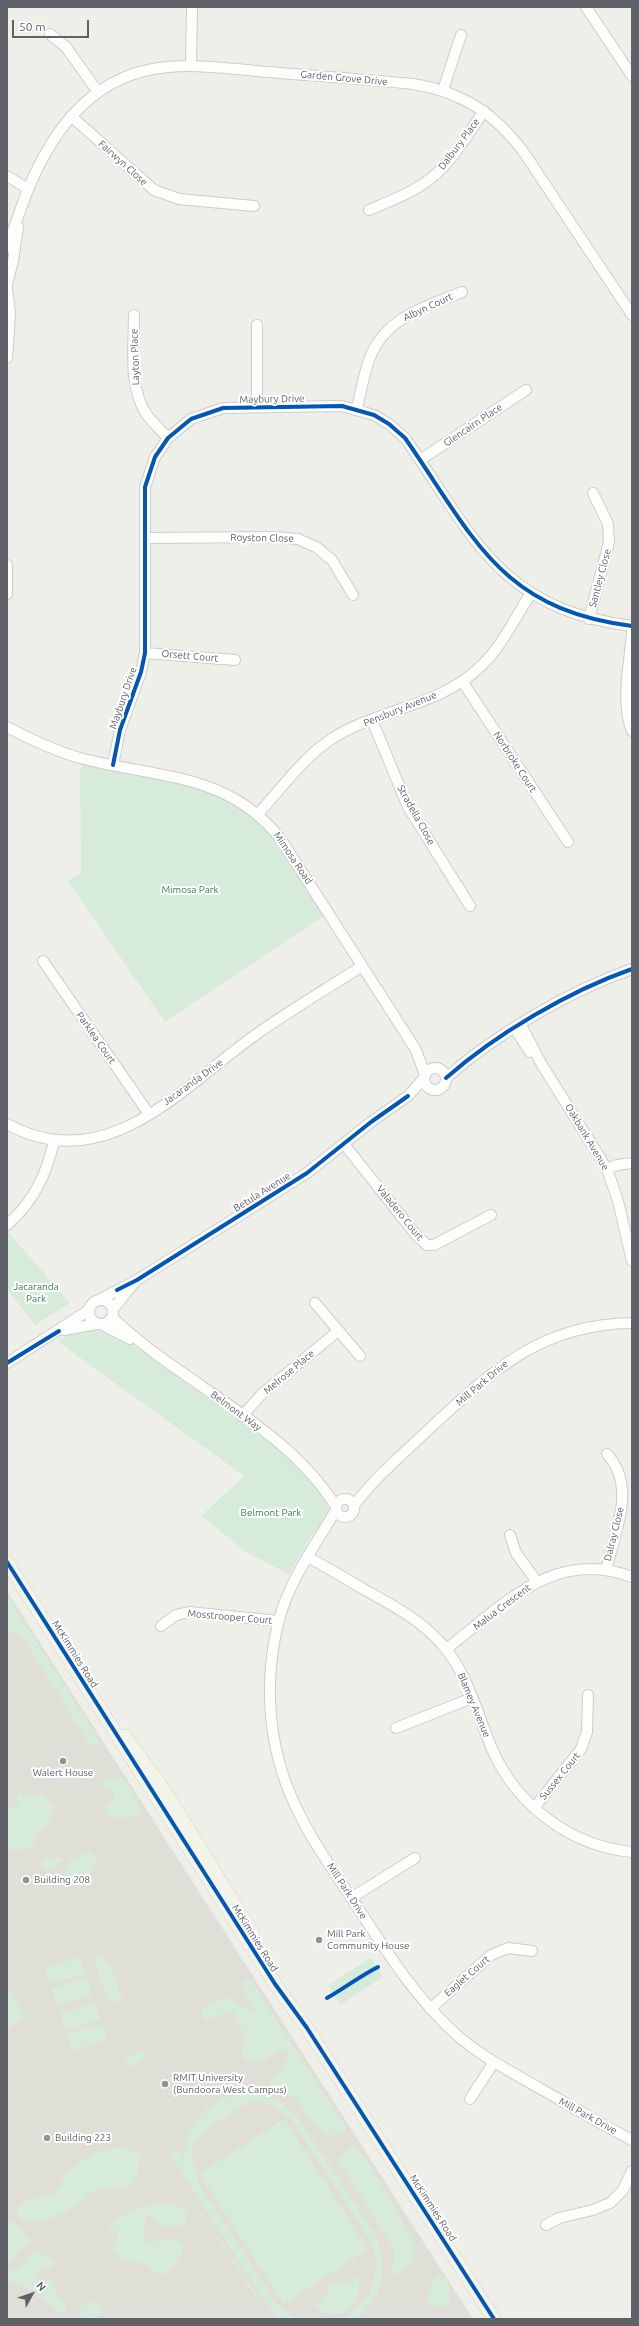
<!DOCTYPE html>
<html>
<head>
<meta charset="utf-8">
<style>
	body { margin:0 }
	#map { position:relative; width:639px; height:2326px; overflow:hidden; background:#efefea; font-family:Ubuntu,sans-serif }
	canvas { display:block }
	.frame { position:absolute; inset:0; border:8px solid #5f6168; pointer-events:none }
	.north { position:absolute; left:12px; top:2274px; width:40px; height:40px; -webkit-text-stroke:3px #fff; paint-order:stroke; rotate:50deg; font-size:11px; font-weight:700; line-height:16px; text-align:center; color:#5f6168 }
	.north::after { content:''; display:block; margin:auto; width:14px; height:18px; background:#5f6168; clip-path:polygon(50% 0,100% 100%,50% 72%,0 100%) }
	.scale { position:absolute; left:12px; top:20px; width:77px; height:18px; box-sizing:border-box; border:2px solid #5f6168; border-top:0; padding-left:5px; font-size:12px; line-height:14px; white-space:nowrap; color:#5f6168; -webkit-text-stroke:3px #fff; paint-order:stroke }
</style>
</head>
<body>
<div id="map">
<canvas width="639" height="2326"></canvas>
<div class="frame"></div>
<div class="north">N</div>
<div class="scale">50 m</div>
</div>
<script>
const g = document.querySelector('canvas').getContext('2d');
g.lineJoin = 'round';
function fillPath(path, color) { g.fillStyle = color; g.fill(path, 'evenodd'); }
function stroke(path, color, width, dash) { g.strokeStyle = color; g.lineWidth = width; g.lineCap = dash ? 'butt' : 'round'; g.setLineDash(dash || []); g.stroke(path); }
function label(font, color, halo, rows, align = 'center') {
  g.font = font + ' Ubuntu,sans-serif'; g.lineWidth = 4; g.setLineDash([]); g.textBaseline = 'middle'; g.strokeStyle = halo; g.fillStyle = color; for (const [text, x, y, turn = 0] of rows) {
    g.save(); g.translate(x, y); g.rotate((+turn || 0) * Math.PI / 180); g.textAlign = isNaN(turn) ? turn : align; if (halo) g.strokeText(text, 0, 0); g.fillText(text, 0, 0); g.restore();
  }
}
fillPath(new Path2D(`
	M 7,1591 L 171,1848 L 473,2319 L 7,2319 Z`), '#dfdfd8');
fillPath(new Path2D(`
	M 83,764 C 146,777 222,780 268,832 C 290,856 306,888 324,916 L 165,1022 L 68,881 L 81,873 L 80,771 Z
	M 7,1231 L 70,1303 L 35,1325 L 7,1289 Z
	M 89,1329 L 108,1332 L 128,1341 L 286,1454 L 329,1504 L 328,1516 L 310,1538 L 289,1574 L 246,1552 L 201,1516 L 244,1476 L 61,1344 L 58,1339 Z
	M 7,1596 L 100,1741 L 98,1746 L 89,1744 L 21,1635 L 14,1631 L 7,1632 Z
	M 122,1778 L 132,1789 L 143,1814 L 129,1817 L 109,1818 L 104,1808 L 111,1802 L 114,1795 L 110,1789 L 102,1788 L 106,1780 Z
	M 17,1793 L 45,1797 L 53,1806 C 52,1827 45,1821 37,1835 C 35,1839 35,1843 32,1847 C 23,1851 16,1847 7,1854 L 7,1805 L 14,1808 L 17,1806 Z
	M 91,1853 L 96,1858 C 98,1870 82,1883 70,1879 L 67,1873 L 70,1861 L 81,1855 Z
	M 59,1857 L 63,1859 L 63,1861 C 57,1867 48,1871 41,1867 L 43,1860 Z
	M 100,1955 L 110,1964 L 121,1995 L 121,2000 L 115,2004 C 104,2000 100,1974 96,1963 L 96,1958 Z
	M 80,1957 L 85,1973 L 50,1984 L 45,1968 Z
	M 371,1958 L 383,1977 L 340,2005 L 328,1985 Z
	M 87,1978 L 92,1994 L 57,2006 L 52,1989 Z
	M 250,1979 L 346,2127 L 344,2133 L 331,2136 L 315,2126 L 295,2097 L 272,2087 L 269,2083 L 288,2059 L 289,2055 L 285,2050 L 278,2051 L 260,2062 L 246,2059 L 241,2054 L 246,2040 L 234,2013 L 231,2011 L 207,2021 L 200,2011 L 211,2002 L 228,1997 L 241,2006 L 256,2013 L 242,1987 L 242,1983 Z
	M 7,1986 L 26,2016 L 7,2029 Z
	M 95,2003 L 100,2019 L 65,2030 L 60,2014 Z
	M 102,2024 L 107,2040 L 72,2051 L 67,2035 Z
	M 139,2051 L 146,2053 L 146,2057 L 138,2063 L 128,2067 L 125,2065 L 126,2060 Z
	M 253,2093 L 277,2099 L 296,2115 L 375,2234 C 389,2265 384,2298 356,2319 L 340,2319 C 366,2308 381,2280 374,2252 C 370,2236 358,2222 349,2208 C 331,2180 313,2153 296,2126 L 286,2115 L 275,2107 L 256,2101 L 248,2103 L 202,2132 L 194,2143 L 192,2150 L 193,2166 L 199,2185 L 275,2302 L 286,2312 L 299,2319 L 277,2319 L 170,2155 L 177,2151 L 184,2162 C 183,2122 213,2092 253,2093 Z
	M 284,2119 L 368,2249 L 284,2304 L 200,2174 Z
	M 354,2147 L 362,2153 L 415,2243 C 417,2262 411,2268 394,2275 L 391,2272 L 395,2252 L 393,2247 L 338,2160 L 347,2150 Z
	M 118,2148 L 138,2152 L 140,2155 C 138,2164 139,2178 132,2185 C 129,2188 108,2185 99,2188 C 91,2191 86,2198 80,2203 C 67,2213 30,2230 17,2215 C 16,2203 27,2200 38,2198 C 63,2192 55,2188 69,2172 C 83,2158 98,2150 118,2148 Z
	M 192,2197 L 261,2301 L 259,2302 L 191,2198 Z
	M 163,2204 L 176,2205 L 188,2212 L 186,2223 L 180,2227 C 165,2227 156,2226 148,2213 L 145,2220 L 144,2240 L 148,2243 C 159,2239 168,2238 180,2241 L 184,2246 L 182,2253 L 166,2276 L 156,2273 L 145,2263 L 120,2259 L 118,2252 L 111,2249 L 119,2233 L 109,2227 C 121,2214 145,2204 163,2204 Z
	M 11,2222 L 18,2225 L 31,2242 L 23,2247 L 12,2260 L 7,2262 L 7,2223 Z
	M 33,2251 L 38,2252 L 53,2261 L 53,2267 L 42,2268 L 35,2274 L 38,2279 L 51,2280 L 56,2292 L 67,2307 L 67,2311 L 58,2312 L 36,2291 L 7,2280 L 7,2273 L 18,2268 Z
	M 447,2276 L 450,2294 L 448,2306 L 435,2307 L 427,2301 L 429,2289 L 436,2277 Z
	M 358,2277 C 366,2307 338,2326 314,2306 L 330,2291 L 327,2286 L 334,2281 L 338,2286 Z
	M 88,2301 L 98,2303 L 102,2308 L 101,2313 L 94,2319 L 81,2319 L 79,2308 Z`), '#d7ebda');
const minor = new Path2D(`
	M 586,7 L 632,76
	M 50,34 L 66,47 L 98,92
	M 191,66 L 192,7
	M 443,90 L 461,35
	M 71,116 L 154,190 L 179,199 L 254,206
	M 7,176 L 28,189
	M 369,210 C 390,201 412,193 430,179 C 453,161 467,135 484,111
	M 7,248 C 10,236 16,224 20,211 C 42,147 81,82 153,69 C 191,62 231,69 268,72 C 316,76 364,79 413,84 C 462,92 495,113 525,154 L 632,315
	M 7,284 L 13,261 L 18,227
	M 7,288 L 10,314 L 7,358
	M 134,315 C 134,347 128,387 147,415 C 153,423 161,430 168,438
	M 257,407 L 257,325
	M 357,409 C 361,391 364,372 371,355 C 387,317 427,306 462,292
	M 420,460 L 526,390
	M 145,538 L 274,537 L 298,539 L 316,547 L 332,560 L 353,595
	M 7,565 L 7,594
	M 589,619 L 609,542 L 608,524 L 593,493
	M 632,632 C 630,663 620,701 632,731
	M 145,653 L 235,660
	M 462,681 L 568,842
	M 372,720 L 408,807 L 470,906
	M 7,727 C 30,739 55,751 80,758 C 155,778 231,772 282,841 L 416,1050 L 425,1075
	M 113,765 L 120,730 L 141,672 L 145,653 L 145,487 L 155,457 L 168,438 L 191,419 L 223,408 L 342,406 L 374,415 L 389,424 L 405,438 C 474,537 499,609 632,626
	M 258,814 C 281,789 302,759 330,740 C 376,709 438,707 479,668 C 501,648 515,618 531,593
	M 43,961 L 149,1114
	M 521,1025 L 542,1065 L 607,1169 L 618,1201 L 632,1261
	M 515,1029 L 530,1052
	M424 1079a11 11 0 1 1 22 0a11 11 0 1 1-22 0Z
	M 446,1078 C 496,1034 569,991 632,969
	M 7,1124 C 107,1179 183,1086 258,1033 C 292,1009 328,988 362,966
	M 344,1144 L 416,1235 L 427,1245 L 434,1245 L 491,1215
	M 607,1169 L 617,1165 L 632,1163
	M 7,1225 C 34,1201 46,1176 54,1141
	M 101,1299 L 137,1280 L 307,1173 L 371,1122 L 408,1096 L 425,1077
	M89 1312a12 12 0 1 1 24 0a12 12 0 1 1-24 0Z
	M 315,1303 L 360,1356
	M 113,1309 L 134,1283
	M 112,1317 C 181,1384 286,1425 336,1507
	M 101,1324 L 130,1339
	M 64,1330 L 97,1324
	M 7,1363 L 89,1310
	M 242,1416 L 263,1393 L 338,1331
	M336 1508a9 9 0 1 1 18 0a9 9 0 1 1-18 0Z
	M 354,1506 C 374,1478 401,1456 426,1432 C 490,1373 539,1324 632,1323
	M 336,1510 C 315,1546 290,1579 279,1620 C 263,1681 268,1748 295,1805 C 312,1842 338,1877 360,1911 C 390,1957 418,2001 459,2037 C 484,2058 513,2073 541,2089 C 571,2106 601,2124 632,2140
	M 510,1535 L 516,1553 L 537,1582
	M 307,1557 C 327,1567 346,1579 365,1590 C 394,1606 424,1622 445,1648 C 469,1677 478,1716 492,1749 C 517,1806 571,1846 632,1852
	M 606,1570 C 615,1532 637,1487 607,1454
	M 161,1626 L 176,1615 L 189,1612 L 279,1621
	M 446,1649 C 503,1606 554,1547 632,1577
	M 396,1728 L 472,1698
	M 534,1808 L 581,1749 L 587,1732 L 588,1695
	M 351,1898 L 415,1858
	M 430,2009 L 491,1955 L 508,1948 L 532,1951
	M 470,2099 L 494,2062
	M 546,2225 L 559,2218 L 593,2210 L 610,2203 L 623,2190 L 632,2171`);
const major = new Path2D(`
	M 7,1562 L 275,1984 L 307,2028 L 494,2319
	M 125,1736 L 166,1793 L 253,1934`);
stroke(minor, '#cccdcc', 12);
stroke(major, '#d7d6b8', 14);
stroke(minor, '#fdfdfc', 10);
stroke(major, '#f3f4e9', 13);
stroke(new Path2D(`
	M 113,765 L 120,730 L 141,672 L 145,653 L 145,487 L 155,457 L 168,438 L 191,419 L 223,408 L 342,406 L 374,415 L 389,424 L 405,438 C 474,537 499,609 632,626
	M 446,1078 C 496,1034 569,991 632,969
	M 117,1290 L 137,1280 L 307,1173 L 371,1122 L 408,1096
	M 7,1363 L 59,1331
	M 7,1562 L 275,1984 L 307,2028 L 494,2319
	M 327,1998 C 345,1988 360,1976 378,1967`), '#0057b8', 4);
for (const [x, y, r, color] of [
	[63,1761,4,"#919396"],
	[26,1880,4,"#919396"],
	[319,1940,4,"#919396"],
	[165,2084,4,"#919396"],
	[47,2138,4,"#919396"]
]) { const dot = new Path2D(); dot.arc(x, y, r, 0, 2 * Math.PI); g.fillStyle = color; g.fill(dot); stroke(dot, '#fff', 1.5); }
label('10px', '#5f6168', '#fff', [
	["Garden Grove Drive",344,78,5],
	["Dalbury Place",459,144,-53],
	["Fairwyn Close",123,163,42],
	["Albyn Court",428,307,-25],
	["Layton Place",135,357,-92],
	["Maybury Drive",272,399,-1],
	["Glencairn Place",473,425,-34],
	["Royston Close",262,538,1],
	["Santley Close",600,578,-75],
	["Orsett Court",190,656,5],
	["Maybury Drive",123,698,-71],
	["Pensbury Avenue",400,709,-22],
	["Norbroke Court",515,762,57],
	["Stradella Close",416,815,61],
	["Mimosa Road",293,858,56],
	["Parklea Court",96,1038,55],
	["Jacaranda Drive",193,1082,-36],
	["Oakbank Avenue",587,1137,59],
	["Betula Avenue",262,1192,-32],
	["Valadero Court",400,1213,51],
	["Melrose Place",289,1372,-40],
	["Mill Park Drive",482,1383,-40],
	["Belmont Way",236,1411,36],
	["Dalray Close",614,1534,-76],
	["Malua Crescent",502,1607,-37],
	["Mosstrooper Court",230,1617,5],
	["McKimmies Road",75,1654,58],
	["Blamey Avenue",474,1705,67],
	["Sussex Court",560,1776,-51],
	["Mill Park Drive",347,1891,57],
	["McKimmies Road",255,1938,58],
	["Eaglet Court",467,1976,-41],
	["Mill Park Drive",588,2116,29],
	["McKimmies Road",433,2208,57]
]);
label('10px', '#33824a', '#fff', [
	["Mimosa Park",190,890],
	["Jacaranda",36,1287],
	["Park",36,1299],
	["Belmont Park",271,1513]
]);
label('10px', '#5f6168', '#fff', [
	["Walert House",63,1773,"center"],
	["Building 208",34,1880],
	["Mill Park",327,1934],
	["Community House",327,1946],
	["RMIT University",173,2078],
	["(Bundoora West Campus)",173,2090],
	["Building 223",55,2138]
], 'left');
</script>
</body>
</html>
